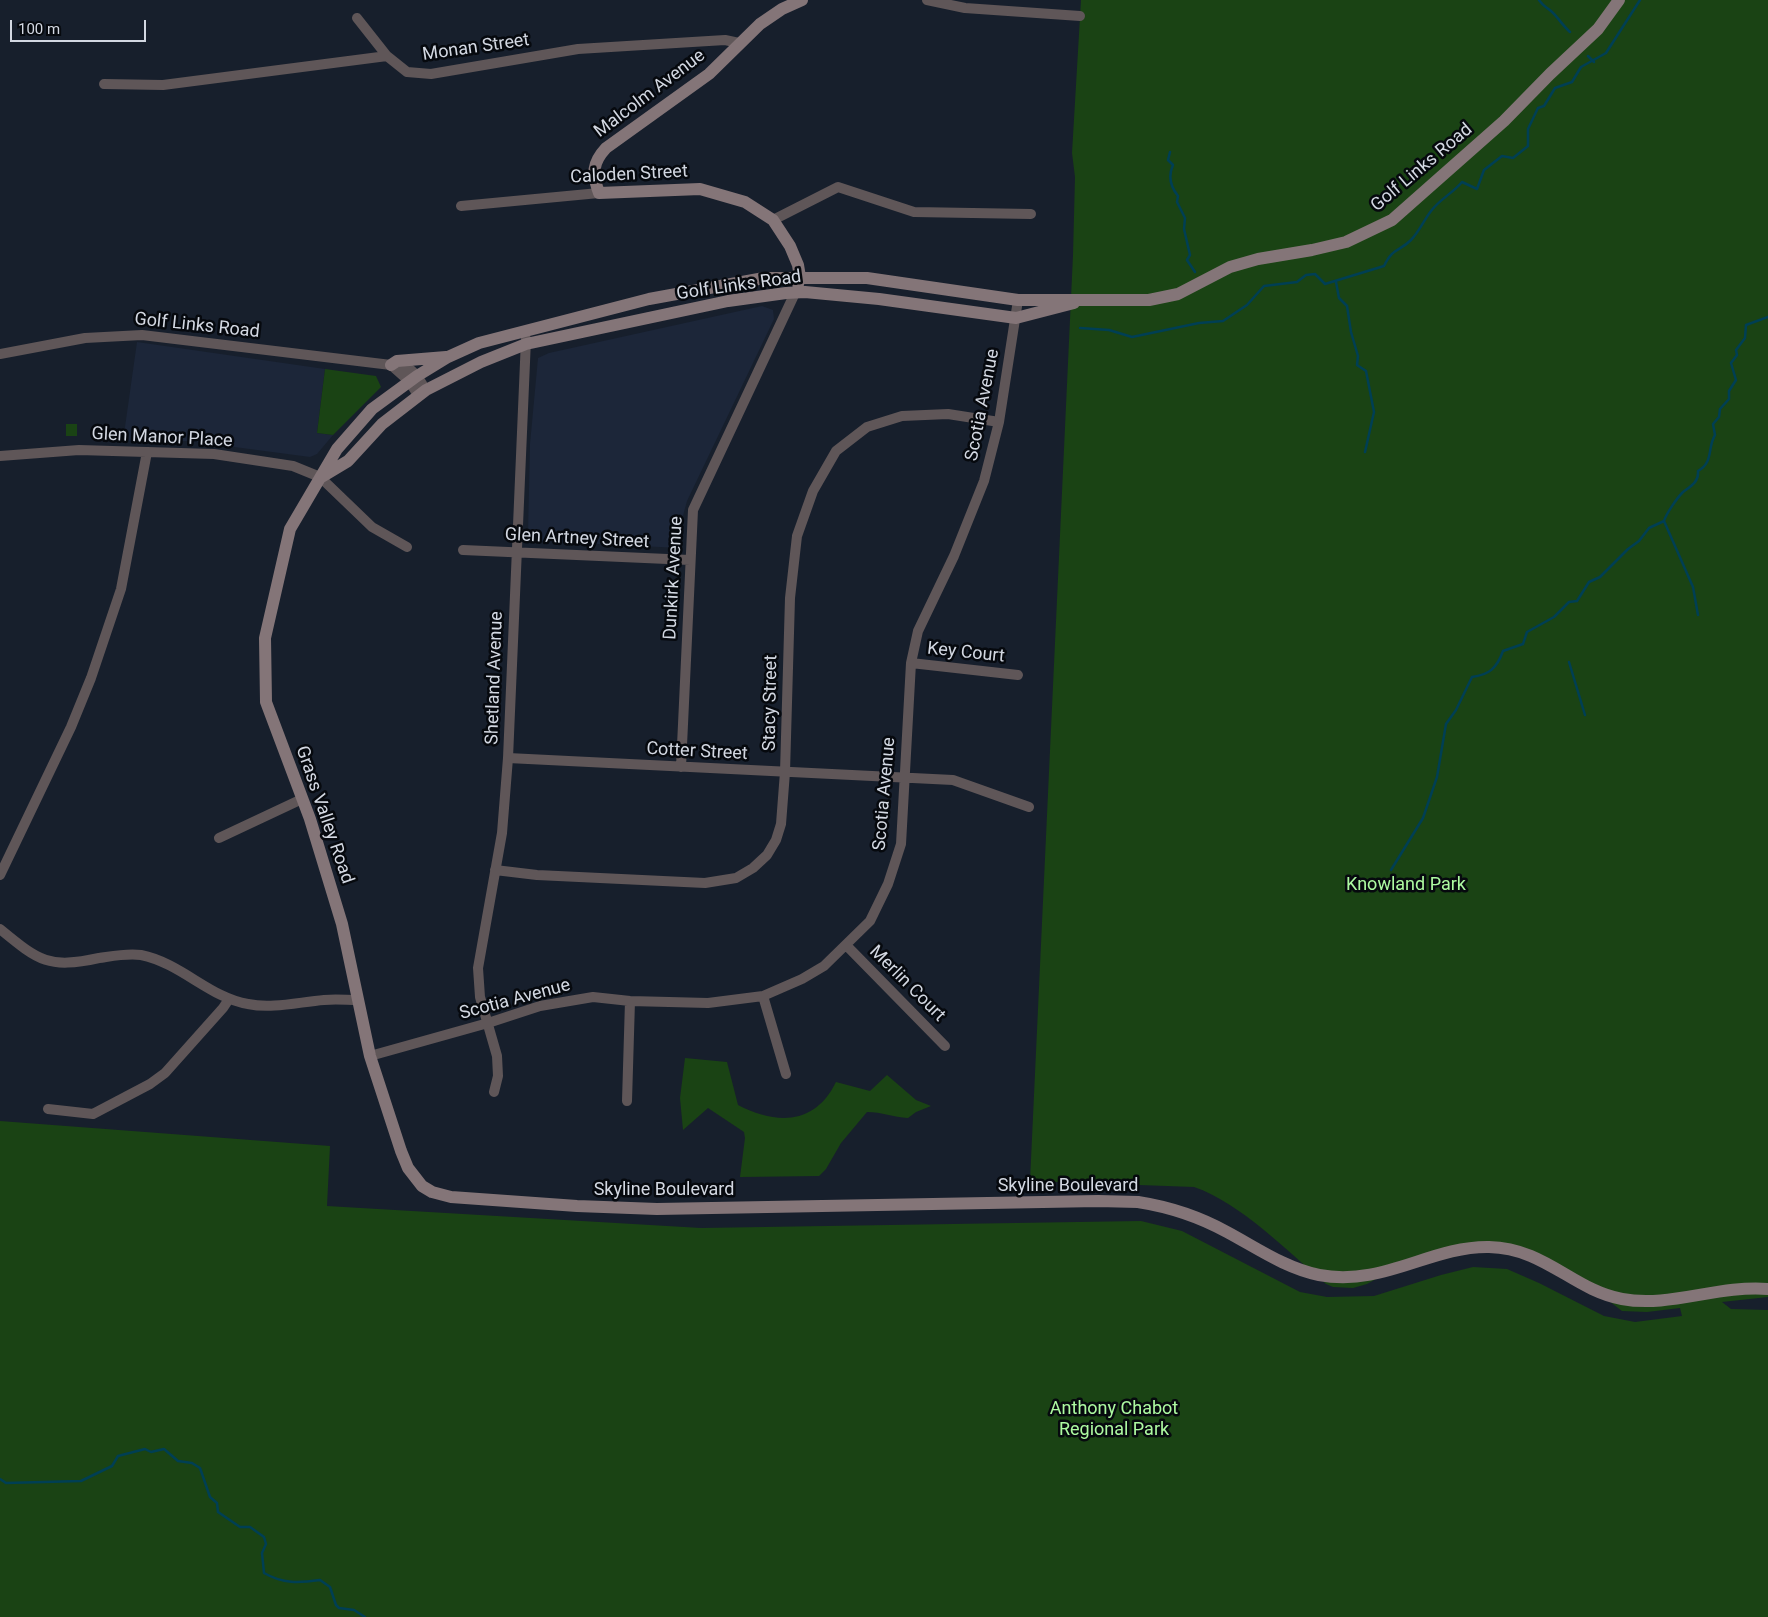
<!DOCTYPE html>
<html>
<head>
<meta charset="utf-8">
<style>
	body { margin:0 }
	#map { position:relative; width:1768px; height:1617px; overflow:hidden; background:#171f2c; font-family:Roboto,sans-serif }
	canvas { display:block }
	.scale { position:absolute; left:10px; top:20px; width:136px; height:22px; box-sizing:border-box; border:2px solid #d3d8e2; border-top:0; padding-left:6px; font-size:15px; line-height:18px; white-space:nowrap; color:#d3d8e2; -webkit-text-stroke:4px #06090e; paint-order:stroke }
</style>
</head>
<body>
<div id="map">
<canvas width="1768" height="1617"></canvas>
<div class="scale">100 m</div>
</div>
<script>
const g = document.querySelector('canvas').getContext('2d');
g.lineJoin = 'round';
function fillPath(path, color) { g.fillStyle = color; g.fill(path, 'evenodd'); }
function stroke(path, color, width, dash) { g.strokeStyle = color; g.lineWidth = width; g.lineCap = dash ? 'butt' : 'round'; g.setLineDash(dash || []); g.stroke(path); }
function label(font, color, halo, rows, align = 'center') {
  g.font = font + ' Roboto,sans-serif'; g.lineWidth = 5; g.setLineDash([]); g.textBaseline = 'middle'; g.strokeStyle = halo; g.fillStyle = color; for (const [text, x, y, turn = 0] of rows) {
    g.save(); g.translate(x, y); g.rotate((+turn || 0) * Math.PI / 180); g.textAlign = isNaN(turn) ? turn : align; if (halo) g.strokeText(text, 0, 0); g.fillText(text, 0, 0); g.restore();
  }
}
fillPath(new Path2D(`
	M 762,306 L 773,310 L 774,319 L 687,501 L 681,523 L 680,548 L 536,541 L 530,538 L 528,532 L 530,444 L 538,358 L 549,353 Z
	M 137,342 L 325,369 L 317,433 L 333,435 L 317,454 L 310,457 L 189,441 L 123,441 Z`), '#1c2639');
fillPath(new Path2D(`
	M 1081,0 L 1768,0 L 1768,1297 L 1722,1302 L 1731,1309 L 1768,1310 L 1768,1617 L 0,1617 L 0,1121 L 330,1146 L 327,1206 L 701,1228 L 1141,1221 L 1182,1231 L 1300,1292 L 1327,1297 L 1374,1296 L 1441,1275 L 1473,1267 L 1507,1269 L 1539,1283 L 1604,1316 L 1635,1322 L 1682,1316 L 1680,1308 L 1647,1312 L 1622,1311 L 1596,1291 L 1538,1260 L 1481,1250 L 1385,1274 L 1367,1284 L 1353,1288 L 1333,1287 L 1326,1284 C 1288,1252 1241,1203 1194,1187 L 1030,1181 L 1073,255 L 1075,177 L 1072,153 Z
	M 325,369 L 376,376 L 381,387 L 333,435 L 317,433 Z
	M 66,424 L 77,424 L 77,436 L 66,436 Z
	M 685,1058 L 727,1062 L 738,1105 C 777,1125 815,1125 836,1082 L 870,1091 L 887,1075 L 916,1100 L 931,1106 L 916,1112 L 908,1118 C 893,1117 882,1112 867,1112 L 841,1143 L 826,1169 L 819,1176 L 740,1177 L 745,1138 L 744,1132 L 708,1108 L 683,1130 L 680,1098 Z`), '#1a4314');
stroke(new Path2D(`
	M 1539,0 C 1543,6 1546,7 1551,11 C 1558,17 1562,25 1570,32
	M 1588,56 L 1594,62
	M 1170,152 L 1168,160 L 1173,165 C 1168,176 1170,186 1178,196 L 1177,202 L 1185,218 L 1184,229 L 1190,255 L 1187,260 L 1195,272
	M 1336,282 L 1339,298 L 1347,306 L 1351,332 L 1358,356 L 1357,365 L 1366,371 L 1374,412 L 1365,452
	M 1080,328 L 1109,330 L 1132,337 L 1199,323 L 1223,321 L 1247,305 L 1264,286 L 1297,282 L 1306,275 L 1315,274 L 1325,284 L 1384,266 C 1393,247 1399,252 1411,240 C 1419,232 1424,220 1431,211 C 1440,199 1453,193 1462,182 L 1477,189 L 1484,170 L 1502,156 L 1513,158 L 1528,146 L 1528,129 L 1538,108 L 1544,106 L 1555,88 L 1572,82 L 1581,67 L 1606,53 L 1640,0
	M 1664,521 C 1666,514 1677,498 1683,492 C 1691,486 1699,482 1698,471 C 1714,462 1707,448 1715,435 L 1713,424 L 1719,417 L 1720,409 L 1729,399 L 1729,391 L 1736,380 L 1731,363 L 1737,355 L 1736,350 L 1745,338 L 1746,325 L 1768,317
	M 1664,521 L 1693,587 L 1698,615
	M 1569,662 L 1585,715
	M 1391,870 L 1423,818 L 1437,777 L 1446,724 L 1456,710 L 1472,677 C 1489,675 1497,668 1503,651 L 1523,644 L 1527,632 L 1554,617 L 1569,602 L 1577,601 L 1589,582 L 1600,577 L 1628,549 L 1639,541 L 1649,528 L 1664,521
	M 0,1479 L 6,1483 L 81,1481 L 112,1466 L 118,1456 L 145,1449 L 151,1452 L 164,1449 L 178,1461 L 192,1463 L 200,1468 L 210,1497 L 217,1503 L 218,1512 L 240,1527 L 250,1527 L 264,1537 L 266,1544 L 262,1553 L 264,1573 C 283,1584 299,1583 320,1580 L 330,1587 L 336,1605 L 339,1608 L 354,1610 L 365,1617`), '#003f54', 2.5);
stroke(new Path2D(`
	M 927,0 L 965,8 L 1080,16
	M 357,18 L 387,56
	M 104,84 L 163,85 L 387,56 L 407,72 L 431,74 L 578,49 L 725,40 L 739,43
	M 461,206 L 599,193
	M 773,220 L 838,187 L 914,212 L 1031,214
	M 0,354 L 85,338 L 142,335 L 391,365 C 409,361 418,377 426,390
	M 391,365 L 409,381 L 418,395
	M 0,456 L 79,450 L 214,454 L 293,466 L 320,477 L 372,527 L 407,547
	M 463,550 L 690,560
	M 911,663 L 1018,675
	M 508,758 L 953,780 L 1029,807
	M 681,767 L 693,510 L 795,293
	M 219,838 L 302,799
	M 495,870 L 537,875 L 705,883 L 736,878 L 753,868 L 767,855 L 776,840 L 781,824 L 785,772 L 790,598 L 797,536 L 813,491 L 836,451 L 867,427 L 902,416 L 948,414 L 999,422
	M 0,875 L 71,727 L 91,678 L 121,589 L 147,452
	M 0,929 C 39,961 48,969 99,958 C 113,956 127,953 141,955 C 181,963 210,998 248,1004 C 272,1009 299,1002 324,1000 C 335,999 347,1000 358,1000
	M 846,945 L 945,1046
	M 763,996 L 786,1074
	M 370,1056 L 488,1023 L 540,1006 L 593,997 L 630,1001 L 708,1003 L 763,996 L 802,979 L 824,966 L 870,921 L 888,884 L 901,844 L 911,663 L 918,631 L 954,556 L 984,481 L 999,422 L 1018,300
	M 494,1092 L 498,1076 L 497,1056 L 480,997 L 478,968 L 502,833 L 508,758 L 526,339
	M 627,1101 L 630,1001
	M 48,1109 L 93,1114 L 150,1084 L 165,1073 L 223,1008 L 229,999`), '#5f5658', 10);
stroke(new Path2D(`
	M 1619,0 L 1598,29 L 1550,74 L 1504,121 L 1392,220 L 1346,242 L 1312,250 L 1258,259 L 1230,267 L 1178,294 L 1149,300 L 1018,300 L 867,278 L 764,278 L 649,299 L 479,343 L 448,357 L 417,376 L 372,409 L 337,449 L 290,529 L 265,638 L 266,702 L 310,819 L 342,924 L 370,1056 L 401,1151 L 408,1168 L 422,1186 L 432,1192 L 451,1197 L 577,1206 L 657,1209 L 1098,1201 L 1138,1202 C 1170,1207 1198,1216 1227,1232 C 1257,1248 1285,1268 1319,1275 C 1384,1287 1430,1246 1489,1247 C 1545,1248 1573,1290 1622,1299 C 1670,1308 1717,1285 1768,1289
	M 798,284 L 800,277 L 798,265 L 790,246 L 773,220 L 745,202 L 700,189 L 599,193 C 592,174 592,163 606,148 L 709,74 L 760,24 L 782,9 L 802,0
	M 391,365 L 397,361 L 446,357
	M 323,476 L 348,461 L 382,424 L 426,390 L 481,362 L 526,344 L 728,301 L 786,293 L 805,292 L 879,299 L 1016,318 L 1074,303`), '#847578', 12);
label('18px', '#d3d8e2', '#06090e', [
	["Monan Street",476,48,-8],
	["Malcolm Avenue",650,94,-37],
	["Golf Links Road",1422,168,-40],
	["Caloden Street",629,175,-3],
	["Golf Links Road",739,286,-8],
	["Golf Links Road",197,326,6],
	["Scotia Avenue",983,405,-79],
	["Glen Manor Place",162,438,3],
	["Glen Artney Street",577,539,3],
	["Dunkirk Avenue",674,578,-87],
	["Key Court",966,653,6],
	["Shetland Avenue",495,678,-88],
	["Stacy Street",771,703,-89],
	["Cotter Street",697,752,3],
	["Scotia Avenue",885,794,-85],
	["Grass Valley Road",324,815,71],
	["Merlin Court",907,984,45],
	["Scotia Avenue",515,1000,-15],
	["Skyline Boulevard",1068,1186],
	["Skyline Boulevard",664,1190]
]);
label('18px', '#adfaa1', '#06090e', [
	["Knowland Park",1406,885],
	["Anthony Chabot",1114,1409],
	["Regional Park",1114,1430]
]);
</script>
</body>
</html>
